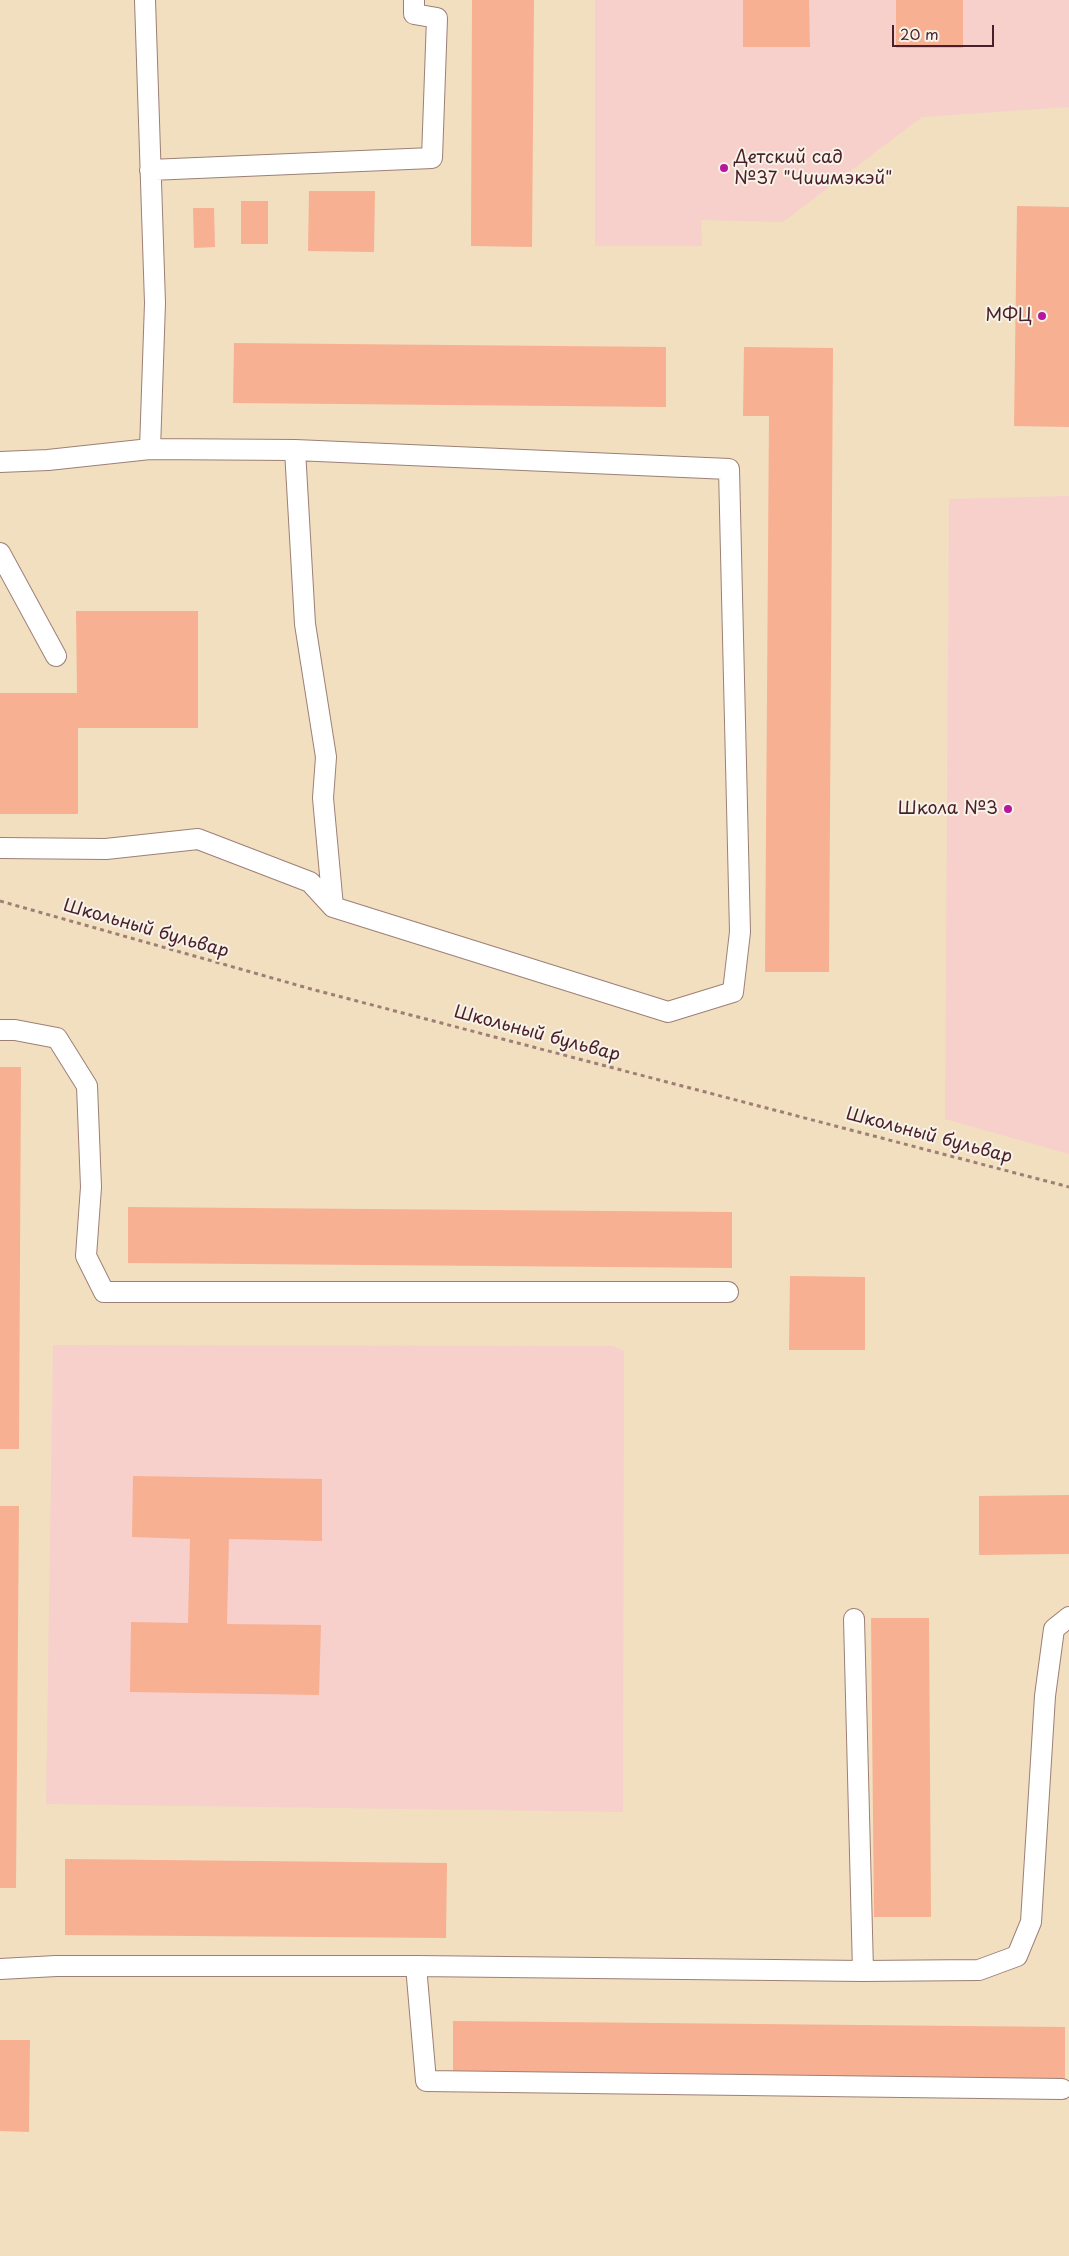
<!DOCTYPE html>
<html>
<head>
<meta charset="utf-8">
<style>
	body { margin:0 }
	#map { position:relative; width:1069px; height:2256px; overflow:hidden; background:#f1dfc0; font-family:"Playpen Sans",sans-serif }
	canvas { display:block }
	.scale { position:absolute; left:892px; top:25px; width:102px; height:22px; box-sizing:border-box; border:2px solid #4a1f2b; border-top:0; padding-left:6px; font-size:15px; line-height:18px; white-space:nowrap; color:#4a1f2b; -webkit-text-stroke:4px #f7f3e8; paint-order:stroke }
</style>
</head>
<body>
<div id="map">
<canvas width="1069" height="2256"></canvas>
<div class="scale">20 m</div>
</div>
<script>
const g = document.querySelector('canvas').getContext('2d');
g.lineJoin = 'round';
function fillPath(path, color) { g.fillStyle = color; g.fill(path, 'evenodd'); }
function stroke(path, color, width, dash) { g.strokeStyle = color; g.lineWidth = width; g.lineCap = dash ? 'butt' : 'round'; g.setLineDash(dash || []); g.stroke(path); }
function label(font, color, halo, rows, align = 'center') {
  g.font = font + ' "Playpen Sans",sans-serif'; g.lineWidth = 4; g.setLineDash([]); g.textBaseline = 'middle'; g.strokeStyle = halo; g.fillStyle = color; for (const [text, x, y, turn = 0] of rows) {
    g.save(); g.translate(x, y); g.rotate((+turn || 0) * Math.PI / 180); g.textAlign = isNaN(turn) ? turn : align; if (halo) g.strokeText(text, 0, 0); g.fillText(text, 0, 0); g.restore();
  }
}
fillPath(new Path2D(`
	M 595,0 L 1069,0 L 1069,107 L 922,117 L 783,222 L 701,220 L 702,246 L 595,246 Z
	M 1069,496 L 1069,1154 L 945,1119 L 949,499 Z
	M 53,1345 L 612,1346 L 624,1351 L 623,1812 L 46,1804 Z`), '#f7d0cb');
fillPath(new Path2D(`
	M 472,0 L 534,0 L 532,247 L 471,246 Z
	M 743,0 L 809,0 L 810,47 L 743,47 Z
	M 896,0 L 963,0 L 963,48 L 896,48 Z
	M 309,191 L 375,191 L 374,252 L 308,251 Z
	M 241,201 L 268,201 L 268,244 L 241,244 Z
	M 1017,206 L 1069,207 L 1069,427 L 1014,426 Z
	M 193,208 L 214,208 L 215,247 L 194,248 Z
	M 234,343 L 666,347 L 666,407 L 233,403 Z
	M 744,347 L 833,348 L 829,972 L 765,972 L 769,416 L 743,416 Z
	M 76,611 L 198,611 L 198,728 L 78,728 L 78,814 L 0,814 L 0,693 L 77,693 Z
	M 0,1067 L 21,1067 L 19,1449 L 0,1449 Z
	M 128,1207 L 732,1212 L 732,1268 L 128,1263 Z
	M 790,1276 L 865,1277 L 865,1350 L 789,1350 Z
	M 133,1476 L 322,1479 L 322,1541 L 229,1539 L 227,1624 L 321,1625 L 319,1695 L 130,1692 L 131,1622 L 188,1623 L 190,1539 L 132,1537 Z
	M 1069,1495 L 1069,1554 L 979,1555 L 979,1496 Z
	M 0,1506 L 19,1506 L 16,1888 L 0,1888 Z
	M 871,1618 L 929,1618 L 931,1917 L 874,1917 Z
	M 65,1859 L 447,1863 L 446,1938 L 65,1935 Z
	M 453,2021 L 1065,2027 L 1065,2083 L 453,2077 Z
	M 0,2040 L 30,2040 L 29,2132 L 0,2131 Z`), '#f8b092');
const lane = new Path2D(`
	M 150,170 L 432,158 L 437,18 L 414,14 L 414,0
	M 150,449 L 295,450 L 729,469 L 740,932 L 733,992 L 668,1012 L 333,907 L 323,798 L 326,757 L 305,624 L 295,450
	M 0,462 L 48,460 L 150,449 L 155,303 L 145,0
	M 0,553 L 56,656
	M 0,848 L 106,849 L 198,839 L 310,882 L 333,907
	M 0,1030 L 15,1030 L 57,1038 L 87,1086 L 91,1187 L 86,1256 L 104,1292 L 728,1292
	M 416,1966 L 863,1971 L 854,1619
	M 0,1969 L 56,1966 L 416,1966 L 426,2081 L 1062,2089
	M 863,1971 L 979,1970 L 1017,1956 L 1031,1922 L 1045,1696 L 1054,1629 L 1069,1617`);
stroke(lane, '#9e7f76', 22);
stroke(new Path2D(`
	M 0,901 L 311,989 L 1069,1187`), '#9e7f76', 3, [4, 4]);
stroke(lane, '#fff', 20);
for (const [x, y, r, color] of [
	[724,168,5,"#b5179e"],
	[1042,316,5,"#b5179e"],
	[1008,809,5,"#b5179e"]
]) { const dot = new Path2D(); dot.arc(x, y, r, 0, 2 * Math.PI); g.fillStyle = color; g.fill(dot); stroke(dot, '#f7f3e8', 2); }
label('18px', '#4a1f2b', '#f7f3e8', [
	["Детский сад",734,158,"left"],
	["№37 \"Чишмэкэй\"",734,179,"left"],
	["МФЦ",1032,316],
	["Школа №3",998,809]
], 'right');
label('18px', '#4a1f2b', '#f7f3e8', [
	["Школьный бульвар",146,929,16],
	["Школьный бульвар",537,1034,15],
	["Школьный бульвар",929,1136,15]
]);
</script>
</body>
</html>
